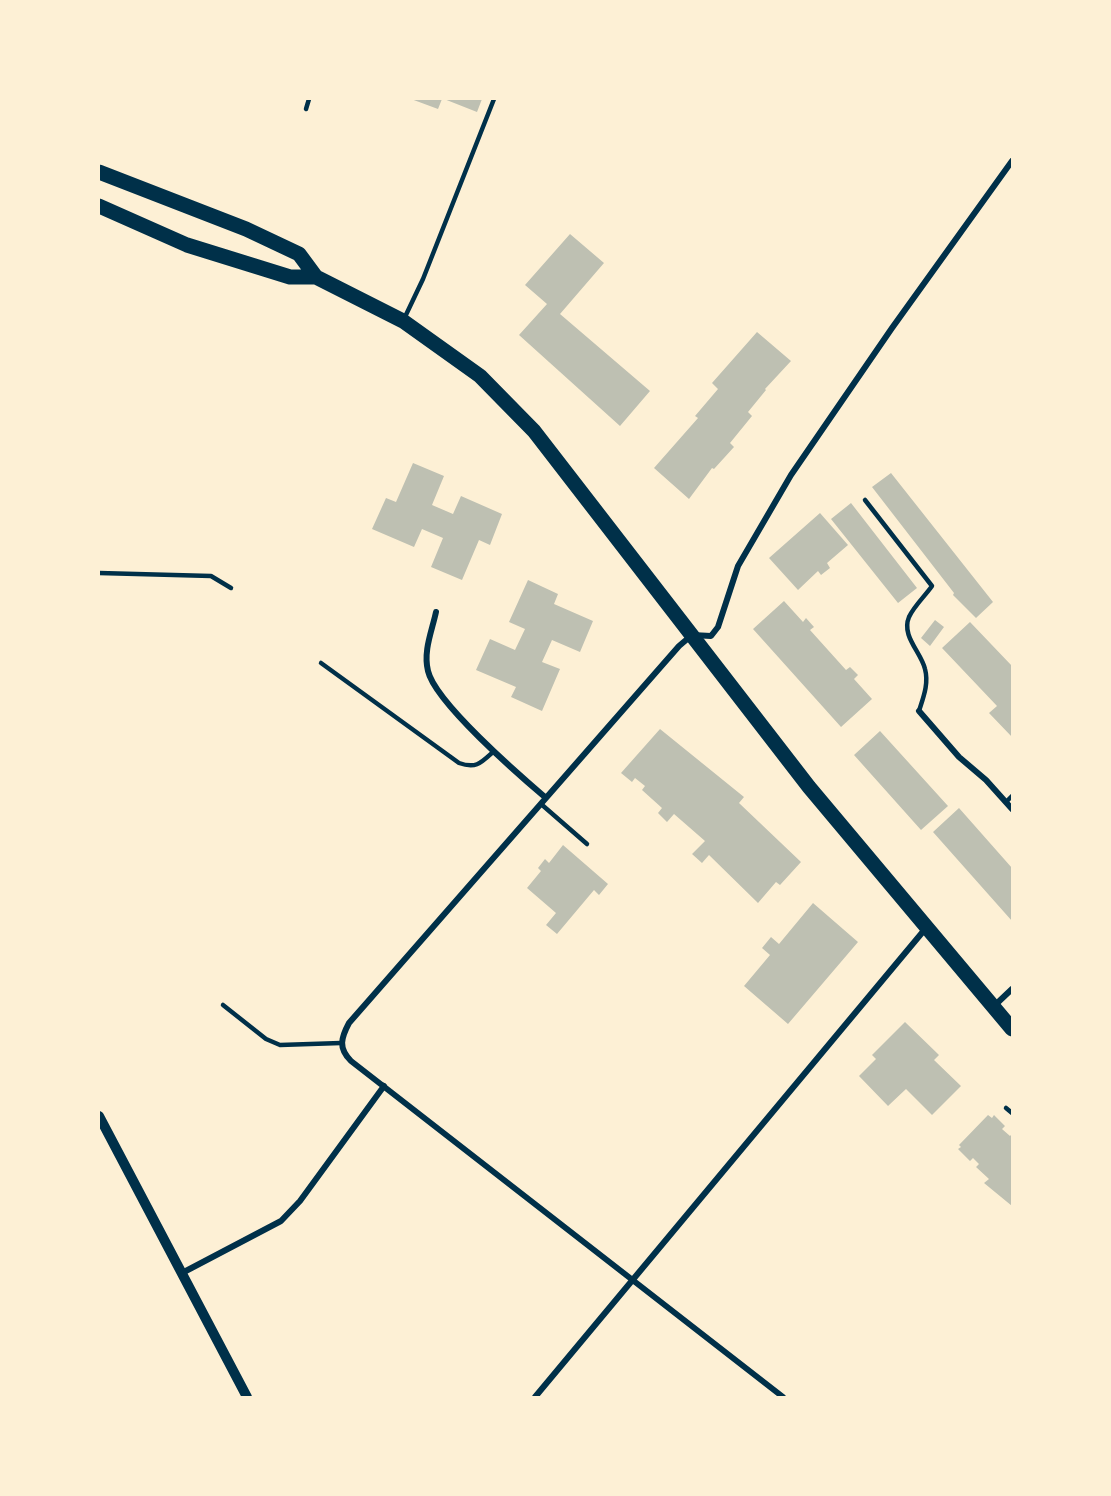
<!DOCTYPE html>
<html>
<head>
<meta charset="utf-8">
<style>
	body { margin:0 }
	#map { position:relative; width:1111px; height:1496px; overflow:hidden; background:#fdf0d5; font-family:"Fira Sans",sans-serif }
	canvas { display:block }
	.frame { position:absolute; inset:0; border:100px solid #fdf0d5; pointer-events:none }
</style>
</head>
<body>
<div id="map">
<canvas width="1111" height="1496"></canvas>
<div class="frame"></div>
</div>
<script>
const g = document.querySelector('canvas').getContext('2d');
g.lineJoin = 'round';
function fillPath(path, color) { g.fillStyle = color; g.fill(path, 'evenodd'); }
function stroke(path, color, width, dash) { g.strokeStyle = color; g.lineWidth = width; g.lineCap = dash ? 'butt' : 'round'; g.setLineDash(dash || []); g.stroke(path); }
fillPath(new Path2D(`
	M 411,99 L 442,99 L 438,109 Z
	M 444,99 L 482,99 L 477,112 Z
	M 570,234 L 604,263 L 560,314 L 650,391 L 620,426 L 519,335 L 547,304 L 525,285 Z
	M 757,332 L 791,361 L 765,389 L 766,390 L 748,412 L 752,416 L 730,443 L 734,447 L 714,469 L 712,468 L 689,499 L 654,468 L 698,418 L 695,416 L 718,389 L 712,383 Z
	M 413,463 L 444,476 L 432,505 L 453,514 L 461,496 L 502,514 L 490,545 L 479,540 L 462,580 L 431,567 L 443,538 L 422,529 L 414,547 L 372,529 L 386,498 L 396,502 Z
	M 891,473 L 993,602 L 976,618 L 953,595 L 954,593 L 872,487 Z
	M 851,503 L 917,588 L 898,603 L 831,519 Z
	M 820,513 L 848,545 L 827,563 L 830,568 L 821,575 L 818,571 L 798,590 L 769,558 Z
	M 528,580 L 558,594 L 554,604 L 593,621 L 580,652 L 552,640 L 542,662 L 560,669 L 542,711 L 511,697 L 516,687 L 476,670 L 490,639 L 515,650 L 525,629 L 509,622 Z
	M 784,601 L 803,622 L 806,618 L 814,627 L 810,630 L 846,670 L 850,667 L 858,675 L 854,679 L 872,699 L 841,727 L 753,629 Z
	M 935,620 L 944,627 L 930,646 L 921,638 Z
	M 970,622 L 1012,666 L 1012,737 L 989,713 L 997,706 L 942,648 Z
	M 660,729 L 744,797 L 739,803 L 801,862 L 780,885 L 776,882 L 758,903 L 709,855 L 702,863 L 692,854 L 705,841 L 674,814 L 667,822 L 658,813 L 662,808 L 642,790 L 645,786 L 635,778 L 632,782 L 621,773 Z
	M 880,731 L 948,806 L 921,830 L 854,755 Z
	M 959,808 L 1012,868 L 1012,921 L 933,832 Z
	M 563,845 L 608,884 L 599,895 L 594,890 L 557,934 L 546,925 L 556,913 L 527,888 L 541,871 L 538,868 L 545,859 L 549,863 Z
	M 813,903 L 858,942 L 788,1024 L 744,986 L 770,955 L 762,948 L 771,937 L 779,944 Z
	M 905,1022 L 939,1055 L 934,1060 L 961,1086 L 932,1115 L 906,1089 L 888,1106 L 859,1076 L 876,1059 L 872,1055 Z
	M 988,1115 L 992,1118 L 994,1115 L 1005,1126 L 1002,1129 L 1010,1136 L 1012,1134 L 1012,1206 L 984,1183 L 989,1179 L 976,1167 L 979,1164 L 973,1158 L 970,1161 L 958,1149 L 961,1147 L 959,1145 Z`), '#bec0b2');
stroke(new Path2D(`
	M 306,109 L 309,99
	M 404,319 L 423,279 L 494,99
	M 865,500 L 932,586 C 925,596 914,606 909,617 C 901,636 921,652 925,669 C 929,684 923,698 919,711
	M 99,573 L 211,576 L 231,588
	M 321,663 L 459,763 C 476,769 481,763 493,752
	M 1006,802 L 1012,796
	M 541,804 L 587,844
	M 223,1005 L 266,1039 L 280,1045 L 341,1043
	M 1006,1108 L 1012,1113`), '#003049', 4.5);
stroke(new Path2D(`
	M 436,612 C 432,631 423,651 428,671 C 435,702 519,775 546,798
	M 919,711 L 959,757 L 986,780 L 1012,809
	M 993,1007 L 1012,989
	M 182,1273 L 281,1221 L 300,1201 L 384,1086
	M 535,1397 L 926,928
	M 783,1397 L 351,1061 C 338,1048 341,1038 349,1023 L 679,646 L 692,635 L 711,636 L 718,627 L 738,566 L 791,475 L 892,328 L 1012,161`), '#003049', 6);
stroke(new Path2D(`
	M 99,1116 L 247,1397`), '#003049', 10);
stroke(new Path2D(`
	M 99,172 L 246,229 L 299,254 L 316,277
	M 99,206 L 187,245 L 290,277 L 316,277 L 403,321 L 480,376 L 534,431 L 809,787 L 1012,1029`), '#003049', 15);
</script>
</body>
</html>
